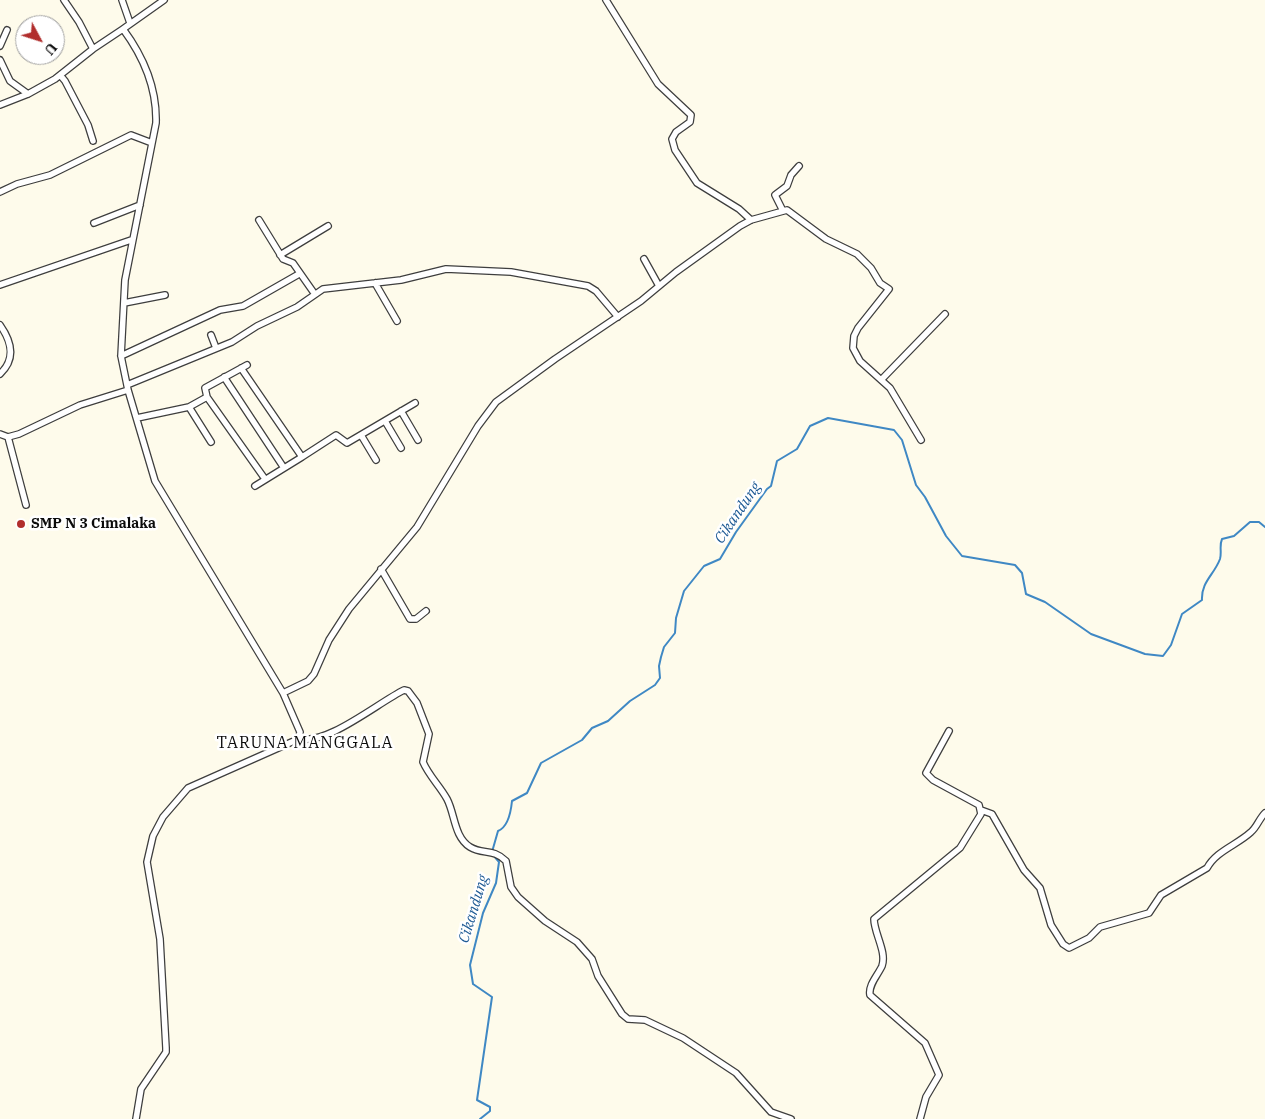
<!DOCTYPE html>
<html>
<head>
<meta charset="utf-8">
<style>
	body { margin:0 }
	#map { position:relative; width:1265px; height:1119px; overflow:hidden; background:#fefbeb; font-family:"IBM Plex Serif",serif }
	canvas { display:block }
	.north { position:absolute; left:15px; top:15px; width:50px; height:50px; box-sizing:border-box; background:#fff; border:1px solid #9d9d9d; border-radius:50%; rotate:130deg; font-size:14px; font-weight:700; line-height:20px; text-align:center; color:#0b0b0b }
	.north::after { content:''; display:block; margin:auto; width:18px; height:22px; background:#b12e2d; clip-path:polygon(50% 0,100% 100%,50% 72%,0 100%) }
</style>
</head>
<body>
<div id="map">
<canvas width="1265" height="1119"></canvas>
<div class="north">U</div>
</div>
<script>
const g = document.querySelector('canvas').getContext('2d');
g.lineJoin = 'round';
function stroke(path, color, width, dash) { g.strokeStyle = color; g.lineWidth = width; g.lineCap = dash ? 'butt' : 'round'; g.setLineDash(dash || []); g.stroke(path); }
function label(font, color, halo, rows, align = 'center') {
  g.font = font + ' "IBM Plex Serif",serif'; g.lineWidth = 5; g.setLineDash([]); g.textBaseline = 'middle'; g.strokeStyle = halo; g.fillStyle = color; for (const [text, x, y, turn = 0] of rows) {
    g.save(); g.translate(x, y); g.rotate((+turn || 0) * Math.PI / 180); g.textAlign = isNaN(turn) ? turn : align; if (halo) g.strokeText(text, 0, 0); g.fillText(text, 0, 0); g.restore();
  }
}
stroke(new Path2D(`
	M 492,852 L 498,831 C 508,827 511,811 512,801 L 527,793 L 541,763 L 582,740 L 592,728 L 608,721 L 630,701 L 655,685 L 660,678 L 659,666 L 661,657 L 664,647 L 675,633 L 676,618 L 684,591 L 704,566 L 720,559 L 736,532 L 767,489 L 771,486 L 777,461 L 797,449 L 810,426 L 828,418 L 894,430 L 902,440 L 916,485 L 925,497 L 946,536 L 962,556 L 1015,565 L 1022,573 L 1026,594 L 1045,602 L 1091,634 L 1145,654 L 1163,656 L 1171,645 L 1182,614 L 1202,600 C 1201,582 1214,575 1220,559 C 1222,552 1219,546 1222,539 L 1234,536 L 1250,522 L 1259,522 L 1265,527
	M 480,1119 L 490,1111 L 490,1107 L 477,1100 L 492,997 L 473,984 L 470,965 L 483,913 L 496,883 L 499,862 L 494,856`), '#3f88c4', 2);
const street = new Path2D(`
	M 64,0 L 79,22 L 93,49
	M 122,0 L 130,23
	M 606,0 L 658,84 L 691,115 L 690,122 L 676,132 L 672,139 L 675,150 L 697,183 L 739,209 L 751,220
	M 123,29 L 164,0
	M 0,46 L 7,30
	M 0,60 L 10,81 L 28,94
	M 60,75 L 65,81 L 88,125 L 93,141
	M 0,105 L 28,94 L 55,79 L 93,49 L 123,29 C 143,56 157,89 156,123 L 125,280 L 121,356 L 128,390 L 155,481 L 283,693 L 300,732 L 299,738 L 294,741 L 188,788 L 163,817 L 153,836 L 147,862 L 160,939 L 166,1048 L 166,1052 L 141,1089 L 136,1119
	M 0,192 L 17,184 L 50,175 L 131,135 L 152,143
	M 782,209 L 775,195 L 787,186 L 791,175 L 799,166
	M 259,220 L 283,259 L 293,263 L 314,293
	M 94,223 L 140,205
	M 280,255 L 328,226
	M 644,259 L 659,286
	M 375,283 L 397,321
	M 0,285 L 131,240
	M 124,303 L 165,295
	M 0,325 C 12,342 16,359 0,374
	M 211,335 L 216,348
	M 121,356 L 220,310 L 243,306 L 299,274
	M 241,368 L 302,457 L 255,486
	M 224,377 L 284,468
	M 882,379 L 945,314
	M 127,385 L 232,342 L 257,326 L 297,307 L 323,289 L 401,280 L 446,269 L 511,272 L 588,286 L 596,291 L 618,317
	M 207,397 L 265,479
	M 189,407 L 207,397 L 205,388 L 247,365
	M 401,411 L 418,440
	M 137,418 L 189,407 L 211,442
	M 385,421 L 401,448
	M 0,434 L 8,437 L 19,434 L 80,405 L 128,390
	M 361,435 L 376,460
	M 8,437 L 26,505
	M 302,457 L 336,435 L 347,443 L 415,403
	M 381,569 L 410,619 L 416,619 L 426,611
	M 283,693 L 308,681 L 314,674 L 329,640 L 349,609 L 417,527 L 478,426 L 496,402 L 555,359 L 641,301 L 676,272 L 740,226 L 751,220 L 787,210 L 826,239 L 857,254 L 871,268 L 880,283 L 889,289 L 858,328 L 854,336 L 853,348 L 860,361 L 890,388 L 921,440
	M 299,738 C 325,747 379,702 404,690 L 408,691 L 417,703 L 429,734 L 423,762 C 429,776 440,786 447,799 C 455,814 454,837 470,847 C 483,855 493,848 506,861 L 511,887 L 518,897 L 545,921 L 577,942 L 592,959 L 598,976 L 622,1014 L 628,1019 L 645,1020 L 683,1038 L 736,1073 L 771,1112 L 791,1119
	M 981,810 L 992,814 L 1024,870 L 1040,888 L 1051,925 L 1063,944 L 1069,948 L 1089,938 L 1100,927 L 1149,913 L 1161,895 L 1207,868 C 1216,851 1237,845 1251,832 C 1257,827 1259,819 1265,813
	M 920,1119 L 926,1097 L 939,1075 L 925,1043 L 870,995 C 868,985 878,975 882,966 C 887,952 874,933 874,919 L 960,848 L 981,814 L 979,805 L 933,780 L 926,773 L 949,731`);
stroke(street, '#3e3e3e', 8);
stroke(street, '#fff', 5.5);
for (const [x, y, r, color] of [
	[21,524,5,"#b12e2d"]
]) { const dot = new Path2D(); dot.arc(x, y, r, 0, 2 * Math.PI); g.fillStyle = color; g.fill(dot); stroke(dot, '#fff', 2); }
label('bold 14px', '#0b0b0b', '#fff', [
	["SMP N 3 Cimalaka",31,524]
], 'left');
label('italic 15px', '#1e5a94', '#fff', [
	["Cikandung",738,513,-56],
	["Cikandung",474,909,-73]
]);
g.letterSpacing = '1px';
label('16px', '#0b0b0b', '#fff', [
	["TARUNA MANGGALA",305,743]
]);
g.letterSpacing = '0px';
</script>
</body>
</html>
